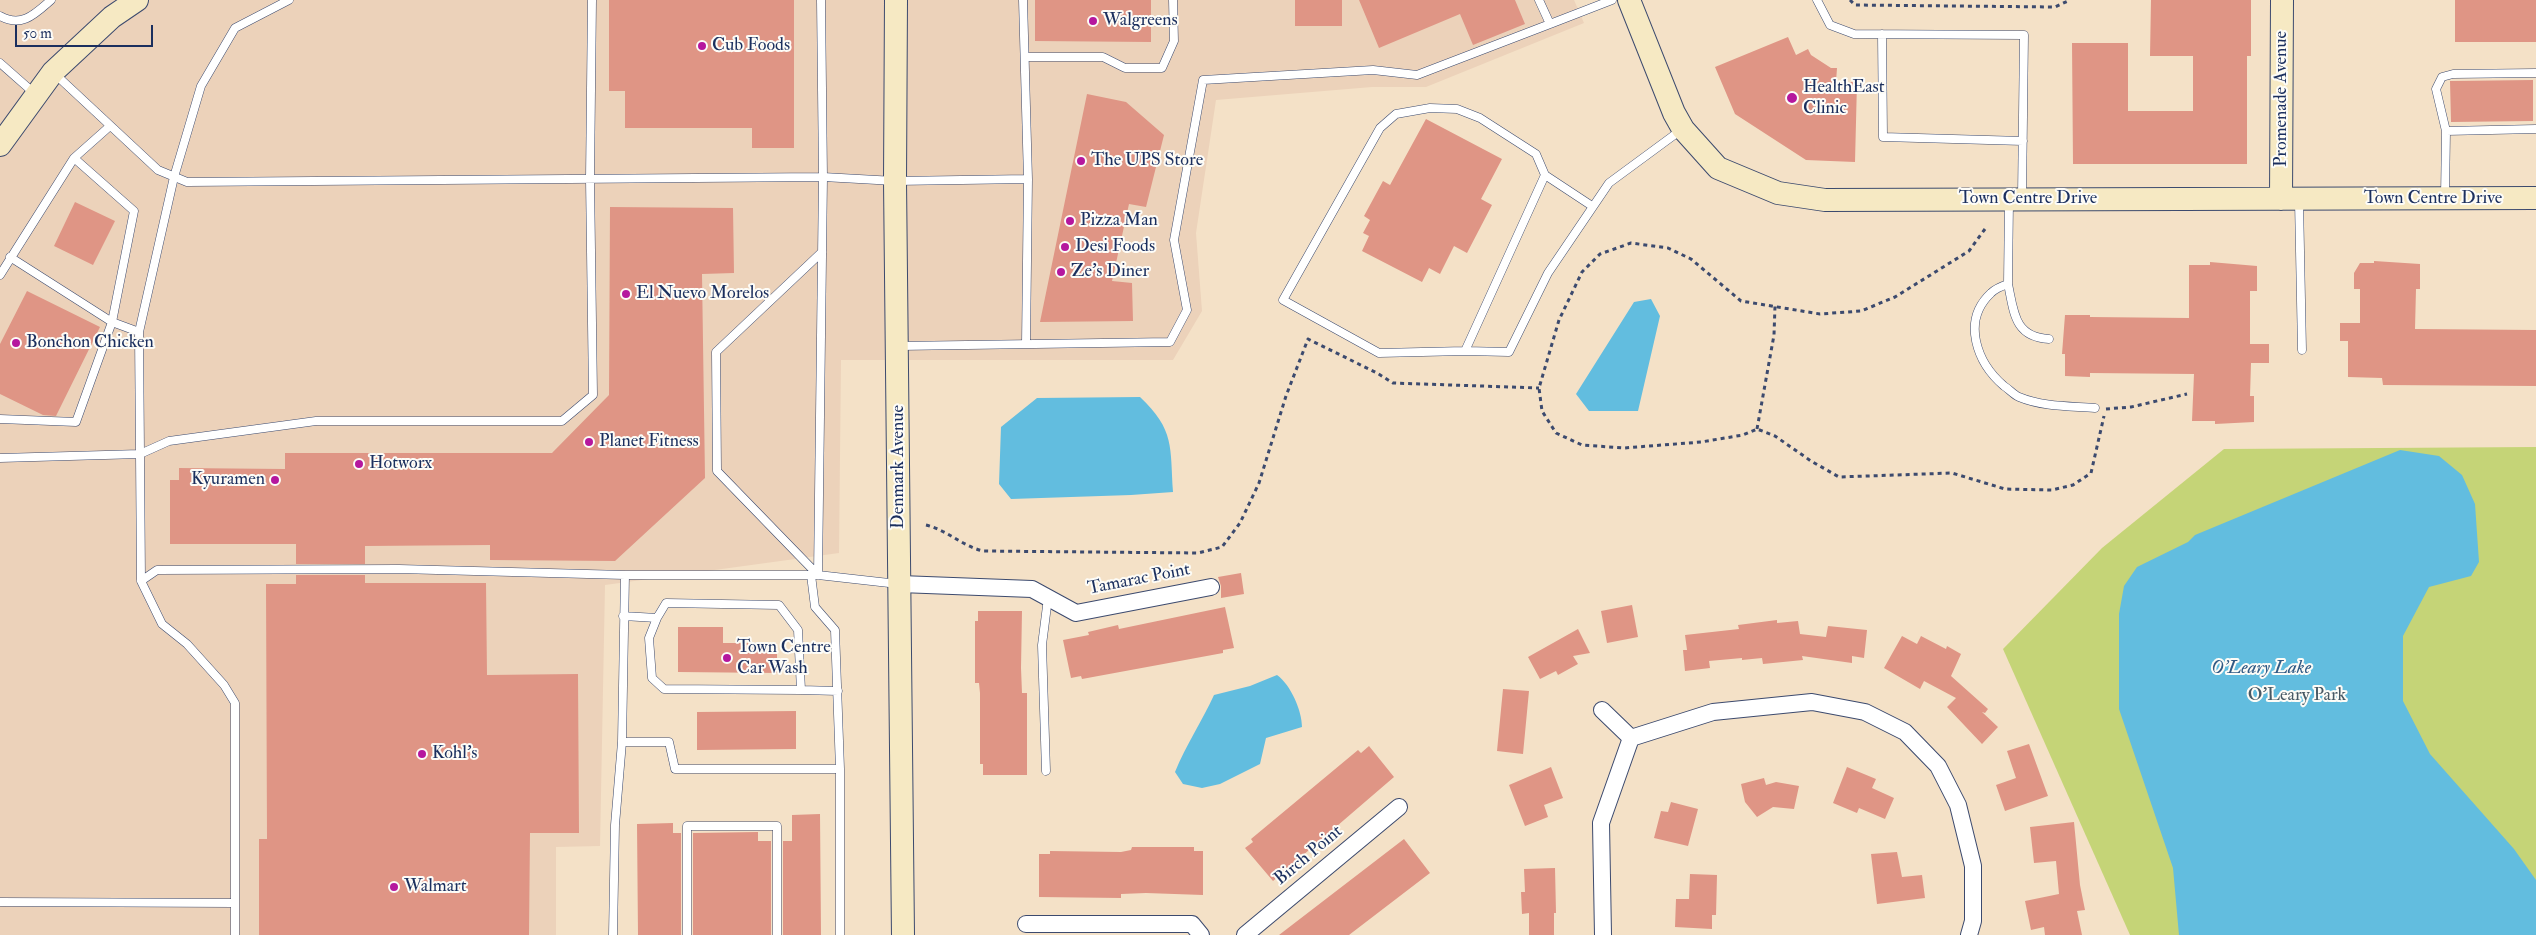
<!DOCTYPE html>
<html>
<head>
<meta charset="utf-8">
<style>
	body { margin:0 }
	#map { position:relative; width:2536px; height:935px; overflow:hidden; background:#f4e1c7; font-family:"IM FELL Double Pica",serif }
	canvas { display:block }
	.scale { position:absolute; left:15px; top:25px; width:138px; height:22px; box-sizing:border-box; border:2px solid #1b2f5e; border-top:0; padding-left:6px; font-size:15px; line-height:18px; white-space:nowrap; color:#1b2f5e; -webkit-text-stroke:4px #fdfcf7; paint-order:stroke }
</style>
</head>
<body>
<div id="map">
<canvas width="2536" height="935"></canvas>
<div class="scale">50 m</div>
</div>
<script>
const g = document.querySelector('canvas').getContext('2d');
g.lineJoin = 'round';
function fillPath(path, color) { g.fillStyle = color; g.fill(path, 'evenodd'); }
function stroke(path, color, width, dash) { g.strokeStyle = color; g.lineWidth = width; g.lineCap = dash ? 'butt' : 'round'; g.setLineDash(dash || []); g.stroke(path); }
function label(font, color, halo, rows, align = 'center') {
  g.font = font + ' "IM FELL Double Pica",serif'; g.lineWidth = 4; g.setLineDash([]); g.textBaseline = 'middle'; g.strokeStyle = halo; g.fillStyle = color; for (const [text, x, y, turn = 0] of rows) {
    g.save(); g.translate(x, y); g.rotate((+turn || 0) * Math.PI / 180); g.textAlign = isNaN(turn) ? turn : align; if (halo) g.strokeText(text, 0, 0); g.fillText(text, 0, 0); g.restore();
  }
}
fillPath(new Path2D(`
	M 0,0 L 1574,0 L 1584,23 L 1426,87 L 1372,87 L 1216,100 L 1196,233 L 1202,311 L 1173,360 L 841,360 L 839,553 L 605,585 L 600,846 L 556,847 L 556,935 L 0,935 Z`), '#ecd2ba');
fillPath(new Path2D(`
	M 2536,447 L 2536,935 L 2130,935 L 2003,649 L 2102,548 L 2224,449 Z`), '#c5d477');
fillPath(new Path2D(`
	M 1651,299 L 1660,316 L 1638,411 L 1589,411 L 1576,394 L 1634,302 Z
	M 1140,397 C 1175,430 1170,447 1173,492 L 1131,495 L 1011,499 L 999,484 L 1001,427 L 1037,398 Z
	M 2400,450 L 2439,456 L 2462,475 L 2475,504 L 2479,562 L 2471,576 L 2429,587 L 2403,636 L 2403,701 L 2430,754 L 2514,849 L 2536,880 L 2536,935 L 2179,935 L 2173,868 L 2119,709 L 2119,614 L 2124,586 L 2137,567 L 2188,542 L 2195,535 Z
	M 1277,675 C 1291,685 1302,711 1302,727 L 1266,738 L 1260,764 L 1220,784 L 1202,788 L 1183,784 L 1175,772 C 1186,745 1202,721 1214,695 L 1250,686 Z`), '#62bddf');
fillPath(new Path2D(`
	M 609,0 L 794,0 L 794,148 L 752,148 L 752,128 L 625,128 L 625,91 L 609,91 Z
	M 1035,0 L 1151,0 L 1151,42 L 1035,41 Z
	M 1295,0 L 1342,0 L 1342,26 L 1295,26 Z
	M 1359,0 L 1515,0 L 1525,24 L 1473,45 L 1460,14 L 1379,48 Z
	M 2151,0 L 2251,0 L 2251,56 L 2247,56 L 2247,164 L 2073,164 L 2072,43 L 2128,43 L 2128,111 L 2193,111 L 2193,56 L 2150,56 Z
	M 2455,0 L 2536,0 L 2536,42 L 2455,42 Z
	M 1788,37 L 1796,55 L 1808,49 L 1811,55 L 1831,68 L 1837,68 L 1836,82 L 1857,82 L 1855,162 L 1806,160 L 1735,114 L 1715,67 Z
	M 2533,80 L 2533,121 L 2451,122 L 2450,81 Z
	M 1087,94 L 1126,102 L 1164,135 L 1146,207 L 1129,204 L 1112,281 L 1132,283 L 1133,321 L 1040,322 Z
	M 1426,119 L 1502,159 L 1481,199 L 1492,205 L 1467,253 L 1454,246 L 1440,274 L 1429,268 L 1422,282 L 1362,251 L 1369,236 L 1363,233 L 1370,220 L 1364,216 L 1383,181 L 1390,185 Z
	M 75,202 L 115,221 L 93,265 L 54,246 Z
	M 610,207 L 733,208 L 734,273 L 702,274 L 705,478 L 615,561 L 490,560 L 490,545 L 365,546 L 365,564 L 296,564 L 296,544 L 170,544 L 170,480 L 179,480 L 179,468 L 285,469 L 285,453 L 552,453 L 609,395 Z
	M 2374,261 L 2420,264 L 2420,289 L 2416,289 L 2415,329 L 2536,330 L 2536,386 L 2383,385 L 2382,378 L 2348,377 L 2348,341 L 2340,341 L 2340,323 L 2360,323 L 2360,289 L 2354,289 L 2354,273 L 2360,263 L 2374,263 Z
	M 2210,262 L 2257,266 L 2257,291 L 2250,291 L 2250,344 L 2269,344 L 2269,363 L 2251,363 L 2250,396 L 2254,396 L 2254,422 L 2215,424 L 2215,421 L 2192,421 L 2194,374 L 2090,373 L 2090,377 L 2065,376 L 2065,354 L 2062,354 L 2065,315 L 2090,315 L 2090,317 L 2189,318 L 2189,265 L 2210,265 Z
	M 27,291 L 100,327 L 56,416 L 43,415 L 0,394 L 0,344 Z
	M 1241,573 L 1244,594 L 1221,598 L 1221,586 L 1218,577 Z
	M 296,575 L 365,575 L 365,583 L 486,583 L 487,675 L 578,674 L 579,833 L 530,833 L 529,935 L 259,935 L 259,839 L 267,839 L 266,584 L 296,584 Z
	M 1632,605 L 1638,637 L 1607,643 L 1601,611 Z
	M 1225,607 L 1234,648 L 1223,650 L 1223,653 L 1082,679 L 1081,676 L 1071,678 L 1063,640 L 1089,635 L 1088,632 L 1118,625 L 1119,629 Z
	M 978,611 L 1022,611 L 1021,668 L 1022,693 L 1027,693 L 1027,775 L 983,775 L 983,764 L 980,764 L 980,693 L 979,683 L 975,683 L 975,621 L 978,621 Z
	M 1777,620 L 1777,623 L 1798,621 L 1800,634 L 1826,637 L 1828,626 L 1867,630 L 1864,658 L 1852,656 L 1852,663 L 1802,656 L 1803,660 L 1763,664 L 1762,658 L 1742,660 L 1742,658 L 1709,661 L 1710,668 L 1685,671 L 1683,650 L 1687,650 L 1685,635 L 1739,629 L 1738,625 Z
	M 678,627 L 723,627 L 723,643 L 777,643 L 777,673 L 678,672 Z
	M 1578,629 L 1590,653 L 1573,656 L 1578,664 L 1558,675 L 1556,671 L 1540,679 L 1528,657 Z
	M 1902,636 L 1917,644 L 1921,636 L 1946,649 L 1947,646 L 1961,654 L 1951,676 L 1988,709 L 1985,713 L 1982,712 L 1998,727 L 1982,744 L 1947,707 L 1956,698 L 1924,681 L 1920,689 L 1884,668 Z
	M 1503,689 L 1529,691 L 1523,754 L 1497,751 Z
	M 796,711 L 796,749 L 697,750 L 697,712 Z
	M 2029,744 L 2048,796 L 2005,811 L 1996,785 L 2016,778 L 2007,751 Z
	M 1369,746 L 1394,777 L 1273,881 L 1245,848 L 1253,842 L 1251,839 L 1358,750 L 1361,753 Z
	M 1551,767 L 1563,798 L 1544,805 L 1548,817 L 1525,826 L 1509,785 Z
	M 1847,767 L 1876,779 L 1872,788 L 1894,798 L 1885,819 L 1859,808 L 1857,813 L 1833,803 Z
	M 1764,778 L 1766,785 L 1776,782 L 1799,786 L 1794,809 L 1773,807 L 1757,817 L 1745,802 L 1741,784 Z
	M 1671,802 L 1698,809 L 1688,846 L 1654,838 L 1661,811 L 1668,812 Z
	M 820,814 L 821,935 L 783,935 L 783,841 L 792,841 L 792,815 Z
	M 2074,822 L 2080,885 L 2085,910 L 2077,911 L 2082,935 L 2045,935 L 2044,927 L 2031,930 L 2025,901 L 2059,894 L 2056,861 L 2034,863 L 2030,827 Z
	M 673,823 L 673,833 L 681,833 L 681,935 L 638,935 L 637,824 Z
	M 758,832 L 758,841 L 771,841 L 771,935 L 693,935 L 693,833 Z
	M 1404,839 L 1430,873 L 1349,935 L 1279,935 Z
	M 1132,847 L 1194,847 L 1194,851 L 1203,851 L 1203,895 L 1146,893 L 1121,894 L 1121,898 L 1039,897 L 1039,854 L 1050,854 L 1050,851 L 1121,852 L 1131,850 Z
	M 1897,852 L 1902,877 L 1922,875 L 1925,898 L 1877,904 L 1871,854 Z
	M 1555,868 L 1556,913 L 1554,913 L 1554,935 L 1529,935 L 1529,913 L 1522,914 L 1521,892 L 1525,892 L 1524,869 Z
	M 1690,874 L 1717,875 L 1716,915 L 1712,915 L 1712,929 L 1675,927 L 1676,899 L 1689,899 Z`), '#df9585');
const lane = new Path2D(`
	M 289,0 L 235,28 L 201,86 L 174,177 L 139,332 L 140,454 L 169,441 L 316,421 L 562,421 L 593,395 L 590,179 L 592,0
	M 1539,0 L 1550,24 L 1612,0
	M 1817,0 L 1830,25 L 1854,34 L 2024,35 L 2022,197
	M 0,16 C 22,28 35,14 51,0
	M 1882,34 L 1883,137 L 2023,141
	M 1025,57 L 1103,57 L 1125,68 L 1162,68 L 1174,41 L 1173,0
	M 0,63 L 34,93
	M 55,74 L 158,170 L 187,182 L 823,177 L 895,181 L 1028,179 L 1023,0
	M 2446,131 L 2536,129
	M 2445,197 L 2446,131 L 2436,89 L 2442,77 L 2453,74 L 2536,73
	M 2009,201 L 2008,284 C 2002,286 1995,289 1991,293 C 1961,321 1977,363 2004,386 C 2009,389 2014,395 2019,397 C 2043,407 2071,406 2095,408
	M 2299,201 L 2302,350
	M 1592,206 L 1545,175 L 1465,351 L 1509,352 L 1548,273 L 1609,183 L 1681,130
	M 10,257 L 112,322 L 139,332
	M 0,275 L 74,158 L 110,126
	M 2008,284 C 2014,312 2014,337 2049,339
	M 1026,344 L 1028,179
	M 899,346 L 1170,342 L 1187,310 L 1174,240 L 1203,80 L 1373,70 L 1417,75 L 1550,24
	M 1465,351 L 1379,353 L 1283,300 L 1380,128 L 1396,114 L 1430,108 L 1457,109 L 1480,118 L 1536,154 L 1545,175
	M 0,419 L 76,422 L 112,322 L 134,211 L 74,158
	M 0,458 L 140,454 L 141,581 L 162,624 L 187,644 L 224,685 L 235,703 L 235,935
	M 818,575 L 823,177 L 821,0
	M 818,575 L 717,471 L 716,352 L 822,252
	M 141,581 L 157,570 L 399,569 L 625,575 L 818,575 L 898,584
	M 623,616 L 657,618 L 666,603 L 779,605 L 798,630 L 801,690 L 838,691
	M 657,618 L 649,638 L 652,678 L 664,689 L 801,690
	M 622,742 L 669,742 L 675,769 L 840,769 L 835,630 L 815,607 L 811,575
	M 1046,771 L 1042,645 L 1048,598
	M 0,902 L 235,903
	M 613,935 L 615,825 L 622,742 L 625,575
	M 687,935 L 687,826 L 777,826 L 777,935
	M 840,935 L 840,769`);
const street = new Path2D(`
	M 900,584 L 1032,589 L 1076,613 L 1211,587
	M 1602,710 L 1631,738
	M 1631,738 L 1713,712 L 1812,702 L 1865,712 L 1905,732 L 1938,766 L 1958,805 L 1973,866 L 1973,921 L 1969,935
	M 1026,924 L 1192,924 L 1201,935
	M 1245,935 L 1399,807
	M 1603,935 L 1601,823 L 1631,738`);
const secondary = new Path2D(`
	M 896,0 L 895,181 L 903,935
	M 1629,0 L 1674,113 L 1683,129 L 1718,168 L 1778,193 L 1825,200 L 2536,198
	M 0,145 L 53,72 L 112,17 L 137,0
	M 2281,199 L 2282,0`);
stroke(lane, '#3c4a6e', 9);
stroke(street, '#3c4a6e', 18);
stroke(secondary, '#3c4a6e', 24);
stroke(new Path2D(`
	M 1850,0 L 1855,5 L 2055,7 L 2070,0
	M 1985,229 L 1969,251 L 1895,297 L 1861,311 L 1820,314 L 1741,301 L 1691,259 L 1668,248 L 1631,243 L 1600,254 L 1582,272 L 1559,320 L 1539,388 L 1542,411 L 1556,433 L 1582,445 L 1624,448 L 1701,442 L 1743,435 L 1757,429 L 1775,436 L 1811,461 L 1839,477 L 1952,473 L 2005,489 L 2052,490 L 2073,485 L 2091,473 L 2104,416
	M 2106,409 L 2131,407 L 2187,394
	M 1757,429 L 1774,335 L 1775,306
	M 926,525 C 947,530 962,546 983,551 L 1198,553 L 1222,547 L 1240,523 L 1259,483 L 1286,396 L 1308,339 L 1377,373 L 1393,383 L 1539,388`), '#3c4a6e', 3, [4, 4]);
stroke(lane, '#fff', 8);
stroke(street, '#fff', 16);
stroke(secondary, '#f6e9c3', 22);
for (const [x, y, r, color] of [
	[1093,21,5,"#b5179e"],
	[702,46,5,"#b5179e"],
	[1792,98,6,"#b5179e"],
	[1081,161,5,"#b5179e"],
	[1070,221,5,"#b5179e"],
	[1065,247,5,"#b5179e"],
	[1061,272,5,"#b5179e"],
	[626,294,5,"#b5179e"],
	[16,343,5,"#b5179e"],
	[589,442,5,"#b5179e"],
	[359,464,5,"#b5179e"],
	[275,480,5,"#b5179e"],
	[727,658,5,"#b5179e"],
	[422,754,5,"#b5179e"],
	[394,887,5,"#b5179e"]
]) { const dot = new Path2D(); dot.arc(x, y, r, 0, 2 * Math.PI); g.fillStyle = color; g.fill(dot); stroke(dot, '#fdfcf7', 2); }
label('18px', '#1b2f5e', '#fdfcf7', [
	["Walgreens",1103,21],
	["Cub Foods",712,46],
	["HealthEast",1803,88],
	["Clinic",1803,109],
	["The UPS Store",1091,161],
	["Pizza Man",1080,221],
	["Desi Foods",1075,247],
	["Ze's Diner",1071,272],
	["El Nuevo Morelos",636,294],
	["Bonchon Chicken",26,343],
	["Planet Fitness",599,442],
	["Hotworx",369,464],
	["Kyuramen",265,480,"right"],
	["Town Centre",737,648],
	["Car Wash",737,669],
	["Kohl's",432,754],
	["Walmart",404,887]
], 'left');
label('18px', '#1b2f5e', '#fdfcf7', [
	["Promenade Avenue",2282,99,-90],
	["Town Centre Drive",2028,199],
	["Town Centre Drive",2433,199],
	["Denmark Avenue",899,467,-90],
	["Tamarac Point",1139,580,-11],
	["Birch Point",1309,856,-40]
]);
label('18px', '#465864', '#fdfcf7', [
	["O'Leary Park",2297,696]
]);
label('italic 19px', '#305a85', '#fdfcf7', [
	["O'Leary Lake",2261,669]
]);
</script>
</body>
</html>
